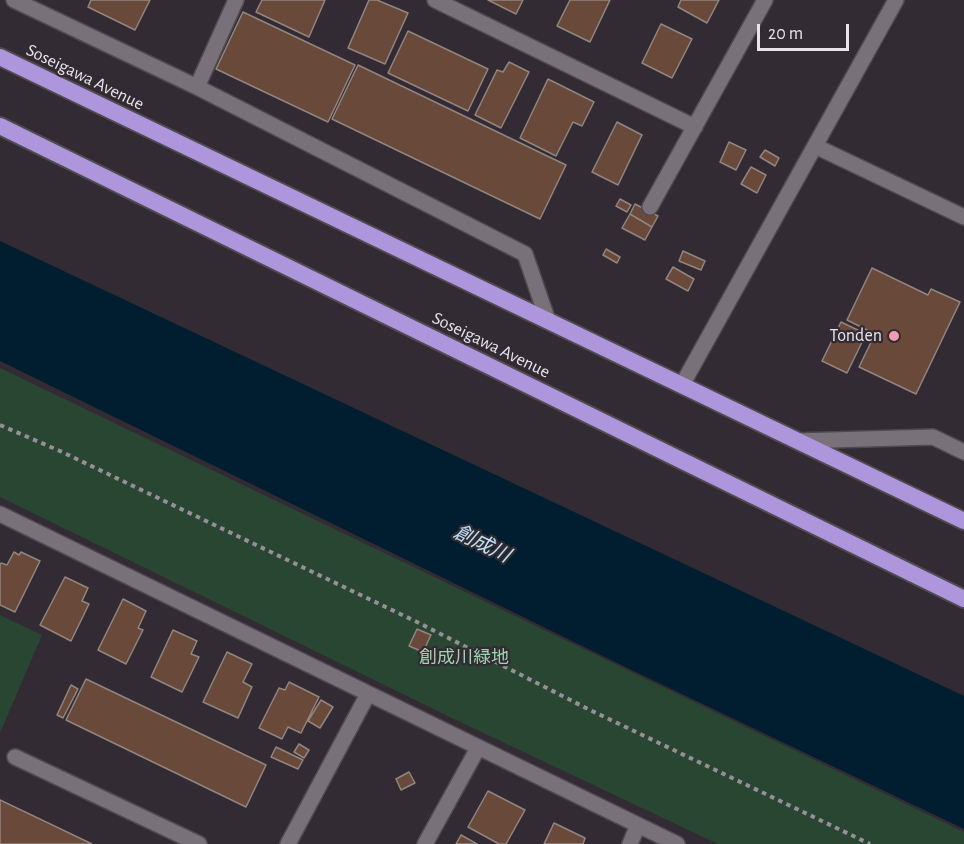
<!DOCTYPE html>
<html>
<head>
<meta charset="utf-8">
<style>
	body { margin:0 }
	#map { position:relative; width:964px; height:844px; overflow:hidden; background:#322b33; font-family:"Alegreya Sans",sans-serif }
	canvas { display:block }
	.scale { position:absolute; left:757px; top:24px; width:92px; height:27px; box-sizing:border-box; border:3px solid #e8e4e9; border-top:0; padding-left:8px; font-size:18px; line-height:21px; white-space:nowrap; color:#e8e4e9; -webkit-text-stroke:4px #322b33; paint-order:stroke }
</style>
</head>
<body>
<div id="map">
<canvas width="964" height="844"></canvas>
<div class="scale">20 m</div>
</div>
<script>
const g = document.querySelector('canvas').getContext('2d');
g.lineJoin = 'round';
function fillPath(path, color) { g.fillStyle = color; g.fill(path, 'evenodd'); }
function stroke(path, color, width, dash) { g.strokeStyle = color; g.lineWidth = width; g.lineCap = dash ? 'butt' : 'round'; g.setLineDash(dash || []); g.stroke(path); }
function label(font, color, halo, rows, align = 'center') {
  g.font = font + ' "Alegreya Sans","Noto Sans JP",sans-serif'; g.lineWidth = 4.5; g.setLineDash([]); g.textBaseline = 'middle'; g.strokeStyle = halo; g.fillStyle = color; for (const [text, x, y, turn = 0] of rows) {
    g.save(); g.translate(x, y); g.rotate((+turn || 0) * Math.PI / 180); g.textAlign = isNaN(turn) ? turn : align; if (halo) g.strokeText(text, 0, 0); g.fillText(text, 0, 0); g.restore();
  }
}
fillPath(new Path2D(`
	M 0,368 L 964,832 L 964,844 L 718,844 L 454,719 L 0,497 Z
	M 0,615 L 42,635 L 0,733 Z`), '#294632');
fillPath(new Path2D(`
	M 0,241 L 964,696 L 964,829 L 615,662 L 0,361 Z`), '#001e2f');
const building = new Path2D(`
	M 91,0 L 150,0 L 135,30 L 88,7 Z
	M 262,0 L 325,0 L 309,37 L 256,12 Z
	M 369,0 L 377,0 L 408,13 L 385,64 L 348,48 Z
	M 488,0 L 523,0 L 516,14 Z
	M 570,0 L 610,0 L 590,42 L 557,26 Z
	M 681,0 L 719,0 L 707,23 L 678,7 Z
	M 243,12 L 355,65 L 328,122 L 216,69 Z
	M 661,24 L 692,39 L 672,78 L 642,63 Z
	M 408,31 L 488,69 L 468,111 L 388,73 Z
	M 509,62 L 529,72 L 501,128 L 475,115 L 497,70 L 503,72 Z
	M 358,65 L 566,165 L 540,219 L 332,119 Z
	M 548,79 L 594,102 L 582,126 L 573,122 L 556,156 L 520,138 Z
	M 617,122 L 642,135 L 618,185 L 592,172 Z
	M 729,142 L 746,150 L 736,170 L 720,162 Z
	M 765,150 L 779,158 L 775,166 L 760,157 Z
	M 751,167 L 766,175 L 757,193 L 741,184 Z
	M 620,199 L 631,205 L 627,212 L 616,206 Z
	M 635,204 L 658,216 L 652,227 L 630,214 Z
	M 630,214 L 652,227 L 645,240 L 622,228 Z
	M 606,249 L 620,257 L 617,263 L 603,255 Z
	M 683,251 L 705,261 L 701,270 L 679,261 Z
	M 673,267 L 694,279 L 688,291 L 666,279 Z
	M 872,268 L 928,295 L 931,289 L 960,302 L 916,394 L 859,367 L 875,334 L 847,320 Z
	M 841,322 L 866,334 L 847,373 L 822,361 Z
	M 14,552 L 19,555 L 21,552 L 40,561 L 15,612 L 0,605 L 0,565 L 1,563 L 7,565 Z
	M 65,577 L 88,588 L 82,601 L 89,604 L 71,641 L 40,625 Z
	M 123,599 L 146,611 L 138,628 L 143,630 L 126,664 L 98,650 Z
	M 417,629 L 431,635 L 423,652 L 409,646 Z
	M 173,630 L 197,641 L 191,654 L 199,657 L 182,692 L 151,677 Z
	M 227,652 L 252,664 L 243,682 L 252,687 L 238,718 L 203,702 Z
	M 86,679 L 266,765 L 246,807 L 66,720 Z
	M 289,682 L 319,697 L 301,733 L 288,727 L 282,739 L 259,728 L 279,688 L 285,690 Z
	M 71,685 L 78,689 L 63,718 L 57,715 Z
	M 321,700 L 333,707 L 320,728 L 308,721 Z
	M 299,744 L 309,750 L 304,758 L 294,752 Z
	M 276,747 L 303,760 L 298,769 L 271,757 Z
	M 409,772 L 415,783 L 401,790 L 396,779 Z
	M 488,791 L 525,810 L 506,844 L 499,844 L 468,827 Z
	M 0,800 L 92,844 L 0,844 Z
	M 554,823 L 585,838 L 583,844 L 544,844 Z
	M 461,835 L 477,844 L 456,844 Z`);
fillPath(building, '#69493a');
stroke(building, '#918580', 1.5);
const service = new Path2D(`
	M 15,757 L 199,844
	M 288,844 L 368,694`);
const minor = new Path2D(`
	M 14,0 L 197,87 L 525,254 L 548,321
	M 435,0 L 695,127
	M 197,87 L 236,0
	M 815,146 L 964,217
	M 650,207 L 765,0
	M 682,385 L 896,0
	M 797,441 L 933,437 L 964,452
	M 0,514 L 677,844
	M 425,844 L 478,748
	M 630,844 L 638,825`);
const trunk = new Path2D(`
	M 0,57 L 964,521
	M 0,126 L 964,599`);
stroke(service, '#4f4a50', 18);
stroke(minor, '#4f4a50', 18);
stroke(trunk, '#4f4a50', 20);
stroke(new Path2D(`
	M 0,425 L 60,451 L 417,622 L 588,709 L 870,844`), '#958f96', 4, [4.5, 4.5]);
stroke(service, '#787179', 15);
stroke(minor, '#787179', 15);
stroke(trunk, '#ae96dc', 16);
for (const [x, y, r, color] of [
	[894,336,6,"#f19ab3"]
]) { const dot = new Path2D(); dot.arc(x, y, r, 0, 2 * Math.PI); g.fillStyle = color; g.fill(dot); stroke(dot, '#322b33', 2); }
label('18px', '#e8e4e9', '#322b33', [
	["Soseigawa Avenue",85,77,26],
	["Soseigawa Avenue",491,345,26]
]);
label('18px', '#e8e4e9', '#322b33', [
	["Tonden",882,336]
], 'right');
label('18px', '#9ed5ad', '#322b33', [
	["創成川緑地",464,658]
]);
label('italic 20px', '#bde1f7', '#322b33', [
	["創成川",482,544,26]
]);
</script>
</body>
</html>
